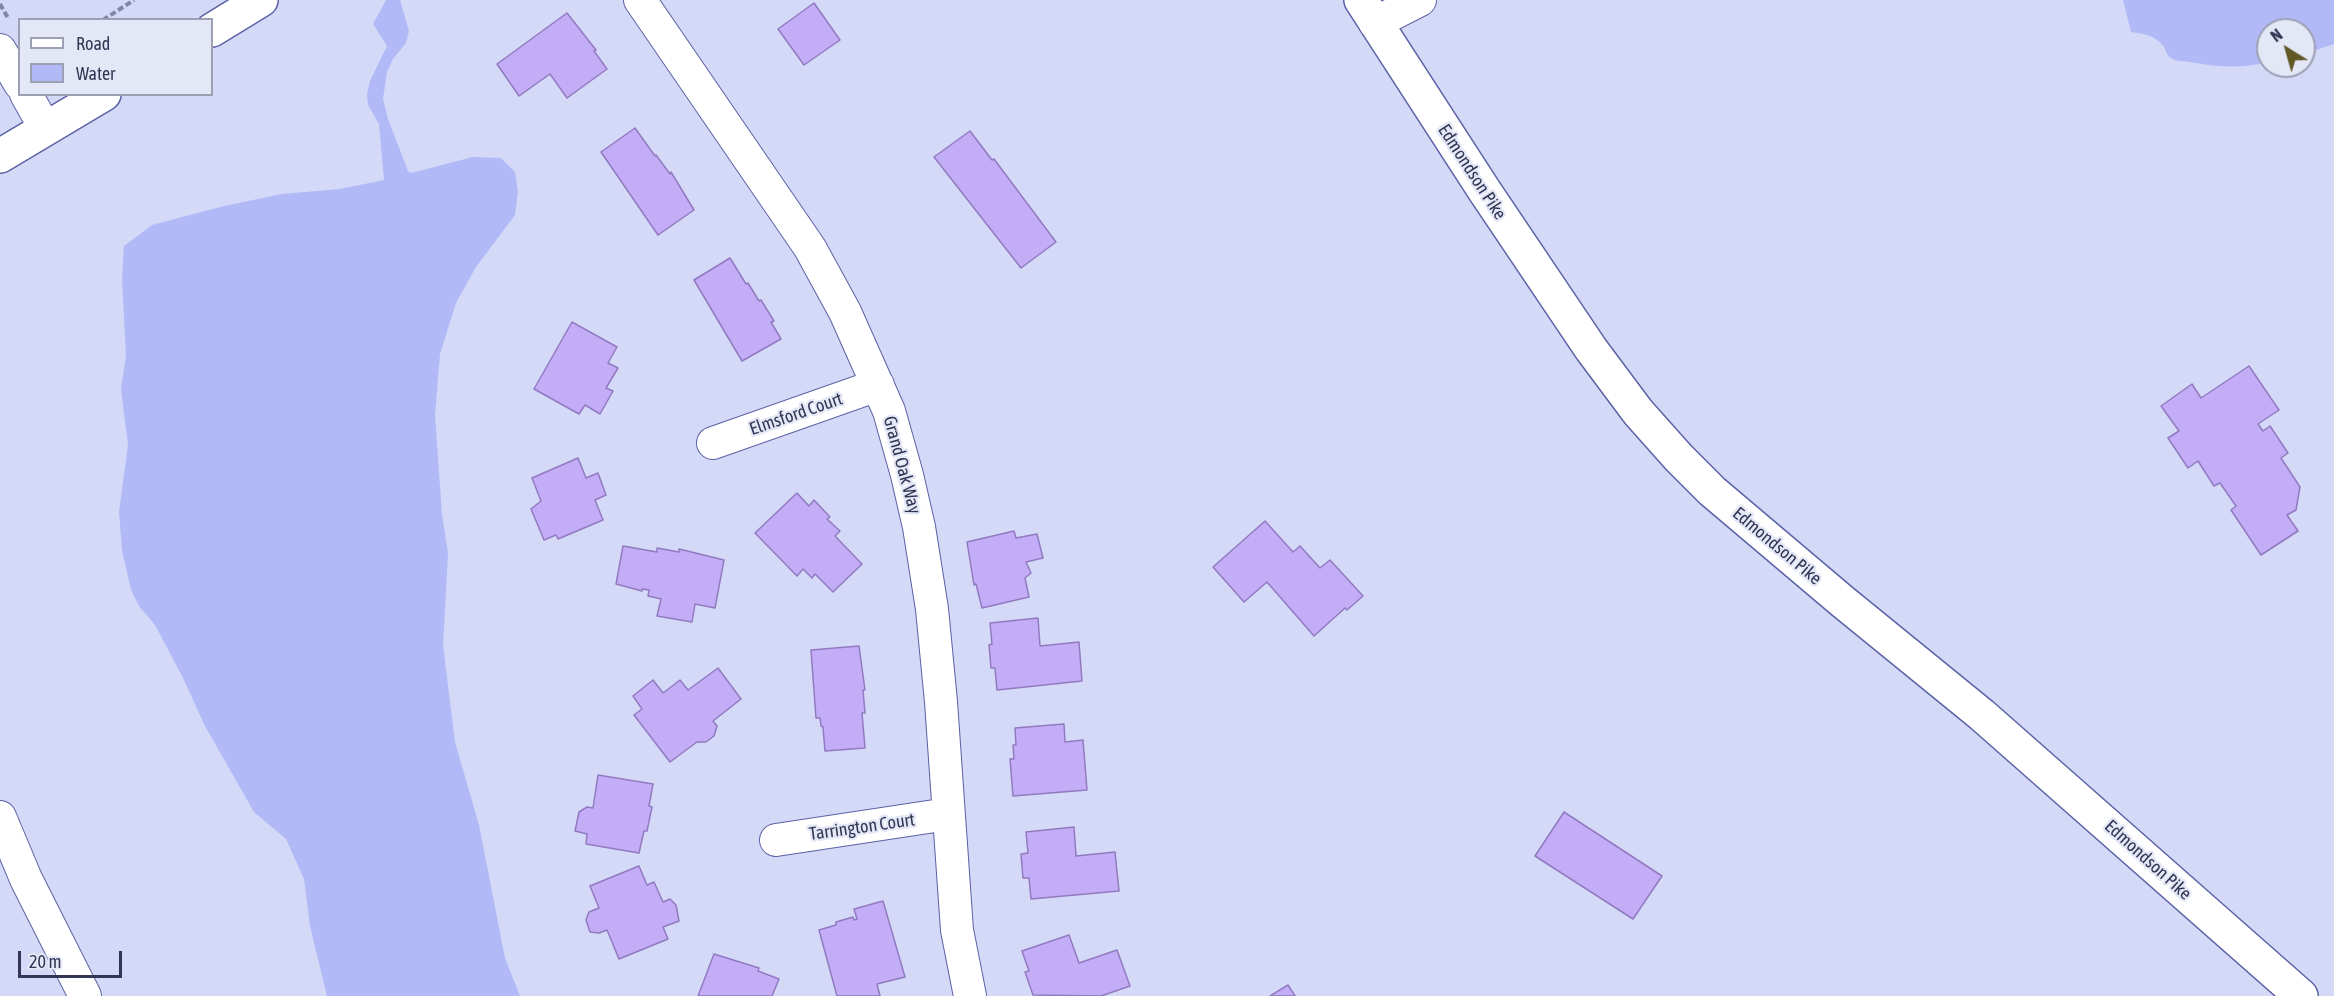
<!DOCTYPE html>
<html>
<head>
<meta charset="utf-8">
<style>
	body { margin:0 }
	#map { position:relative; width:2334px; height:996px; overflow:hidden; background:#d3d9f7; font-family:"Asap Condensed",sans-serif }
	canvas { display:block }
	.legend { position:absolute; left:18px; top:18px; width:195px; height:78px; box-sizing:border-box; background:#e4e7f6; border:2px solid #9da0b5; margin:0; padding:8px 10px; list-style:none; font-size:18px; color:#323554 }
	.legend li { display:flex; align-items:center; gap:12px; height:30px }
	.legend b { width:30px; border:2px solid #9da0b5 }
	.north { position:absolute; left:2256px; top:18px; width:60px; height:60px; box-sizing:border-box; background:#e4e7f6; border:2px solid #9da0b5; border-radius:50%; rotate:323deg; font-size:16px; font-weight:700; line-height:24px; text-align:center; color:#323554 }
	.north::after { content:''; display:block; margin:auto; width:21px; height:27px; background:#625824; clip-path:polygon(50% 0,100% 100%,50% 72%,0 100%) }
	.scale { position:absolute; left:18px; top:951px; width:104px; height:27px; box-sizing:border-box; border:3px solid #323554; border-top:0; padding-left:8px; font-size:18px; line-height:21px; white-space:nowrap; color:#323554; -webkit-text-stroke:4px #e4e7f6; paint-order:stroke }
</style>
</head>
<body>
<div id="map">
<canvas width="2334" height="996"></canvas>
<ul class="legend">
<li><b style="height:8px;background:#fff"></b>Road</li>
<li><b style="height:16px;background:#b1b9f7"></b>Water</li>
</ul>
<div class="north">N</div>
<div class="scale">20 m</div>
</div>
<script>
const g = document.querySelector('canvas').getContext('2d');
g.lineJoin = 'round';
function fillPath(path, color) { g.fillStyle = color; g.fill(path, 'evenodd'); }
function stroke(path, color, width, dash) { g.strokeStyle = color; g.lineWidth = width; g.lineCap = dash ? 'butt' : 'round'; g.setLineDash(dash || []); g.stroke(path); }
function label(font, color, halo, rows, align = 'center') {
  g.font = font + ' "Asap Condensed",sans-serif'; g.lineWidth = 4.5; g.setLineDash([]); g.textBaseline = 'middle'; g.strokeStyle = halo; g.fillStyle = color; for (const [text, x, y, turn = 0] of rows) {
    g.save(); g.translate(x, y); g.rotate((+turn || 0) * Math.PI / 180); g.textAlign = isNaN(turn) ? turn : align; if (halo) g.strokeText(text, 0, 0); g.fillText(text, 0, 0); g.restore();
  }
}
fillPath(new Path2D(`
	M 386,0 L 400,0 L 409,31 L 406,43 L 393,59 L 387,72 L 383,99 L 388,119 L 408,171 L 411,173 L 473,157 L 501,158 L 515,172 L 518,192 L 515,215 L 476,267 L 456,303 L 440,354 L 435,415 L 442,515 L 448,553 L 443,645 L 455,742 L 479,825 L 505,958 L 520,996 L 327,996 L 310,926 L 304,879 L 286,839 L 254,812 L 205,726 L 182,676 L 155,625 L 139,606 L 131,590 L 122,550 L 119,512 L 128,445 L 121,389 L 126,356 L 122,278 L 124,246 L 152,225 L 224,206 L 282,194 L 340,189 L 384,180 L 379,124 L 368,105 L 367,95 L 370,81 L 387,46 L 373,24 Z
	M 2123,0 L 2334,0 L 2334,44 L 2304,54 L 2304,30 L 2268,30 L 2268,62 C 2241,69 2216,67 2190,62 C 2184,61 2177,62 2171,58 C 2167,56 2166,51 2164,47 C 2156,35 2144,34 2131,32 Z`), '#b1b9f7');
const building = new Path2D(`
	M 814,3 L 840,40 L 804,65 L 778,29 Z
	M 567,13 L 596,50 L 594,51 L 607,69 L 567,98 L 550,74 L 519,96 L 497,64 Z
	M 635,128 L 655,156 L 656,155 L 670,174 L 671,172 L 694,210 L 658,235 L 601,152 Z
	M 970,131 L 992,160 L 994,159 L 1056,242 L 1021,268 L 934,157 Z
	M 730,258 L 746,284 L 748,283 L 759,301 L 761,300 L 774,321 L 771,322 L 781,339 L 742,361 L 694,280 Z
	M 572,322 L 617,347 L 608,363 L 618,368 L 606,388 L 613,391 L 600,414 L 585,405 L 579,414 L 534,389 Z
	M 2249,366 L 2279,410 L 2258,424 L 2263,431 L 2270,426 L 2288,453 L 2281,458 L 2300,487 L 2296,510 L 2287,515 L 2298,531 L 2261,555 L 2231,510 L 2236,506 L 2220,483 L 2214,486 L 2198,461 L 2188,468 L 2168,438 L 2179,431 L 2161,406 L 2192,384 L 2201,398 Z
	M 578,458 L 586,478 L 598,473 L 606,495 L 595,500 L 603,520 L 558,539 L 556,535 L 544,540 L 531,509 L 541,501 L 532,478 Z
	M 797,493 L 809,506 L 814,500 L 830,517 L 827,519 L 840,531 L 835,536 L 862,564 L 833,592 L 815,574 L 812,578 L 803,569 L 797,576 L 755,533 Z
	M 1265,521 L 1293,552 L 1300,546 L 1320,568 L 1330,560 L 1363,596 L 1347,610 L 1345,608 L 1314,636 L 1267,582 L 1244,602 L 1213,567 Z
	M 1014,531 L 1016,538 L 1037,534 L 1043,558 L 1026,562 L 1031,573 L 1025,578 L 1029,597 L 982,608 L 976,584 L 974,585 L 967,542 Z
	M 623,546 L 657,552 L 657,548 L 679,552 L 679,549 L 724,560 L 715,608 L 695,604 L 692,622 L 657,616 L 661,599 L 648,596 L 649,590 L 642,589 L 642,591 L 616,584 Z
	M 1038,618 L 1040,646 L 1079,642 L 1082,681 L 997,690 L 995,668 L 991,668 L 989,645 L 992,644 L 990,623 Z
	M 859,646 L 865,690 L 863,690 L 865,713 L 862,713 L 865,748 L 825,751 L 823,727 L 821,726 L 820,718 L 816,718 L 811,650 Z
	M 718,668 L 741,699 L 713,721 L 717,726 L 714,736 L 706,742 L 697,742 L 670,762 L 634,715 L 642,709 L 633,696 L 653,680 L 663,693 L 680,680 L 688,690 Z
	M 1064,724 L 1065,742 L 1083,740 L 1087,790 L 1013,796 L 1010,759 L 1014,759 L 1013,745 L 1016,745 L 1015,728 Z
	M 598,775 L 653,784 L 649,806 L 652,807 L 647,831 L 644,831 L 639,853 L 586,844 L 587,834 L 575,831 L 579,812 L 587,807 L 593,808 Z
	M 1564,812 L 1662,876 L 1633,919 L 1535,856 Z
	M 1074,827 L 1076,856 L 1115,852 L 1119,891 L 1031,899 L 1029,878 L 1023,878 L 1021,854 L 1028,853 L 1026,832 Z
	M 639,866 L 647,885 L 654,882 L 663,902 L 670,899 L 676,905 L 679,921 L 663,927 L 668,939 L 619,959 L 607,930 L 599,933 L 590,932 L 586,920 L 589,912 L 599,908 L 590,886 Z
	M 883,901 L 905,977 L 877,984 L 880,996 L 837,996 L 819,930 L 836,925 L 836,922 L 853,917 L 854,920 L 857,919 L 854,909 Z
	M 1069,935 L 1079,963 L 1117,950 L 1130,986 L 1101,996 L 1033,995 L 1025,972 L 1029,971 L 1022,951 Z
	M 714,954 L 759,968 L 758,971 L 779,979 L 772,996 L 698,996 Z
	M 1288,985 L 1295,996 L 1270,996 Z`);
fillPath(building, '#c4adf7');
stroke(building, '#917ac0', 1.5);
const minor = new Path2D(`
	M 640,0 L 810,248 L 845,312 L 889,411 L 907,475 L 919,527 L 932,609 L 941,702 L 957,930 L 970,996
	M 1375,23 L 1420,0
	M 0,50 L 20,84
	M 26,94 L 45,128
	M 713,443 L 878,385
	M 0,817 L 26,879 L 85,996
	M 776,840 L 948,814`);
const secondary = new Path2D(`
	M 1361,0 L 1484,190 L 1591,349 L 1638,412 L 1679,458 L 1712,491 L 1842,601 L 1982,715 L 2301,996
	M 212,30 L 261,0
	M 0,156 L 104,94`);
stroke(minor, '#5c62a5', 34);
stroke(secondary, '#5c62a5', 36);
stroke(new Path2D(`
	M 0,4 L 8,18
	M 103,20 L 134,0`), '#8186a4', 4, [6, 3]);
stroke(minor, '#fff', 32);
stroke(secondary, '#fff', 33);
label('18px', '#323554', '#e4e7f6', [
	["Edmondson Pike",1472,172,57],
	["Elmsford Court",796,414,-19],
	["Grand Oak Way",902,465,75],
	["Edmondson Pike",1777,546,40],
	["Tarrington Court",862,827,-8],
	["Edmondson Pike",2148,860,42]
]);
</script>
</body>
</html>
